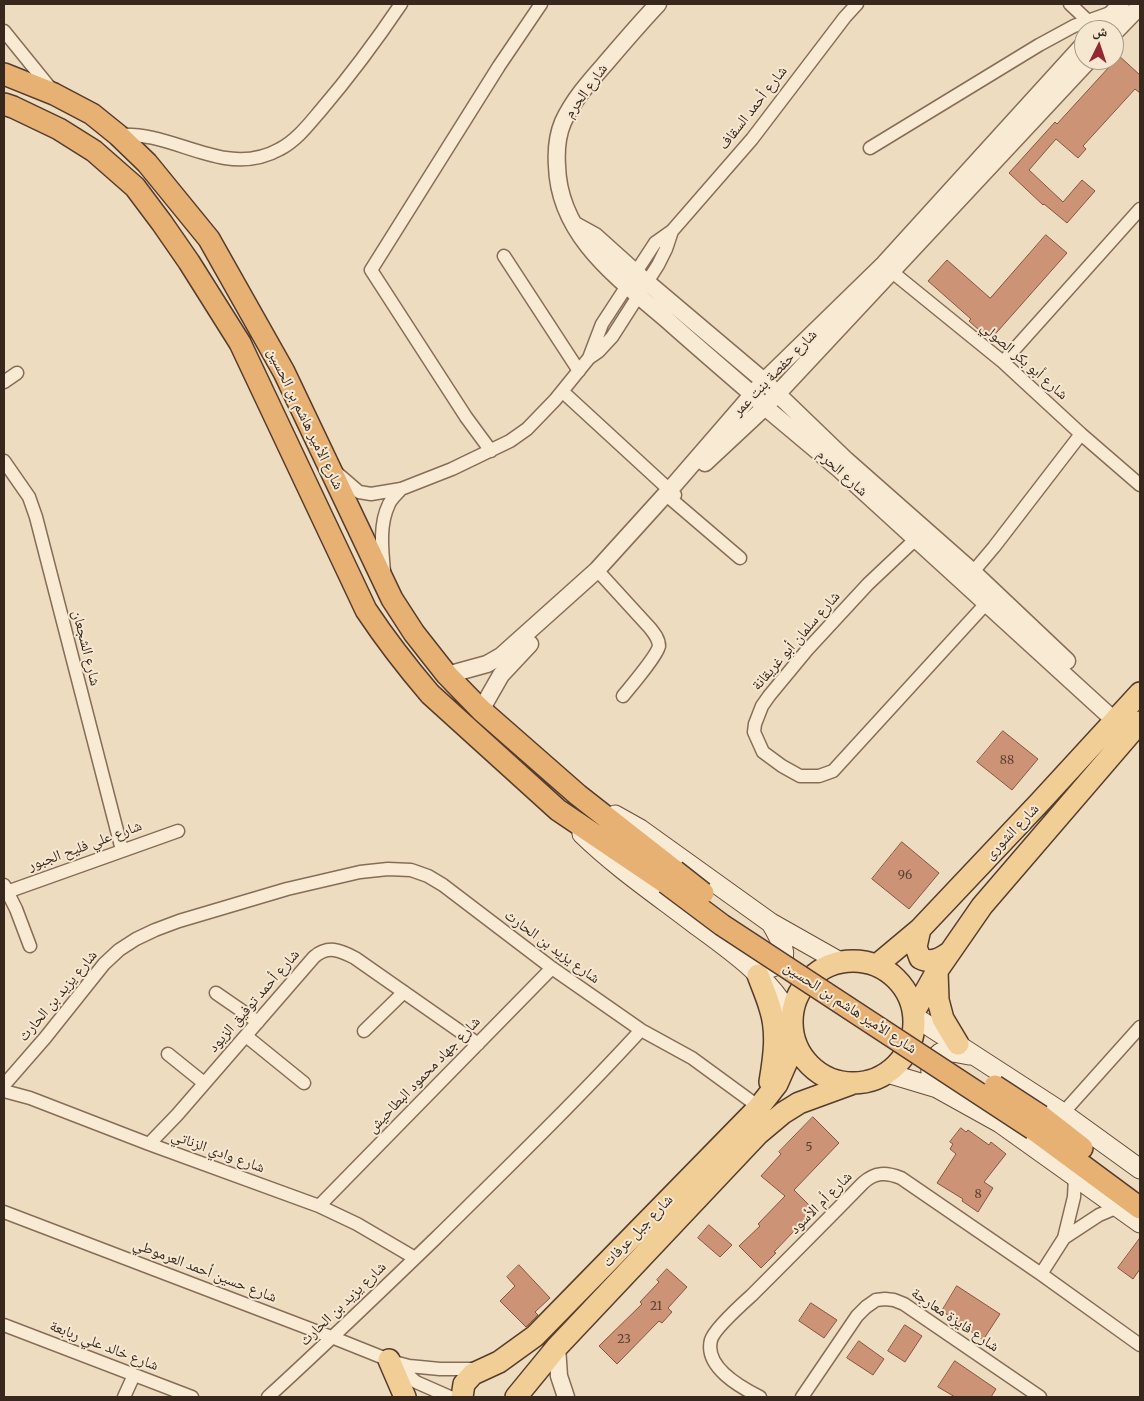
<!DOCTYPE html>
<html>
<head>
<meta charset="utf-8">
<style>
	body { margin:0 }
	#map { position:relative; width:1144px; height:1401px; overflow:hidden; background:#eedcc0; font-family:Merriweather,"Noto Naskh Arabic",serif }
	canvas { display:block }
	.frame { position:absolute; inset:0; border:5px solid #37271d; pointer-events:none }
	.north { position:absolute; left:1074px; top:20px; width:50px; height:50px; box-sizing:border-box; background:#f5e7d0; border:1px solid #a99a88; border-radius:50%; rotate:4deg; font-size:14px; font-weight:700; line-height:20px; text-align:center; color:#37271d }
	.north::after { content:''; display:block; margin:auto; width:18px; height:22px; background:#962832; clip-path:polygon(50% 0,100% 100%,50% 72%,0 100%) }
</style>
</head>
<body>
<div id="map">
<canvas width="1144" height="1401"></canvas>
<div class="frame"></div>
<div class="north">ش</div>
</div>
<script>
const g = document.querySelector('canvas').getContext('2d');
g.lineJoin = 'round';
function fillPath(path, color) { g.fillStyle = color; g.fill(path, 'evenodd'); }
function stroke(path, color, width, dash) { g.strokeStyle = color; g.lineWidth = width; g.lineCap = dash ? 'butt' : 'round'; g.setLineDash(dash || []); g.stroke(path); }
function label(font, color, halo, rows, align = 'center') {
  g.font = font + ' Merriweather,"Noto Naskh Arabic",serif'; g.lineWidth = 4; g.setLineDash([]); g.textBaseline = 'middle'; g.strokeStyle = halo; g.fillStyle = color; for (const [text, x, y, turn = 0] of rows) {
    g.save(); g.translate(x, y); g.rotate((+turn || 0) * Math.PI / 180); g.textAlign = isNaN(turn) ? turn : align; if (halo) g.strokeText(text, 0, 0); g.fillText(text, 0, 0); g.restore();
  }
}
const building = new Path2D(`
	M 1117,54 L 1140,75 L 1140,93 L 1135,89 L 1083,146 L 1086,149 L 1078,158 L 1056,139 L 1029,170 L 1063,202 L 1082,180 L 1095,191 L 1067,223 L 1044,204 L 1043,205 L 1009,173 L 1055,122 L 1057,124 L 1110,66 L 1107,64 L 1111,60 L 1114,60 L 1114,57 Z
	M 1046,235 L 1067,253 L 990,340 L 969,321 L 971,319 L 928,281 L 947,260 L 990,298 Z
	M 1003,731 L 1038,759 L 1012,790 L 977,762 Z
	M 902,842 L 939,873 L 909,909 L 872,879 Z
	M 813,1117 L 839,1143 L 794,1190 L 814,1210 L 774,1252 L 776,1253 L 761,1268 L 739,1246 L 760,1226 L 758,1224 L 785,1196 L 761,1176 L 781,1154 L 779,1152 Z
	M 961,1128 L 966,1132 L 968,1130 L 989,1145 L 991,1142 L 1006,1154 L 984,1182 L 993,1188 L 978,1212 L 962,1201 L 963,1199 L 937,1183 L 956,1154 L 950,1149 L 953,1144 L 950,1142 Z
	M 709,1225 L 732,1245 L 720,1257 L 698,1238 Z
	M 1140,1238 L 1140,1269 L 1133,1279 L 1118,1268 Z
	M 519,1265 L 550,1298 L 535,1312 L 538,1315 L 526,1327 L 500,1301 L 515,1286 L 507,1277 Z
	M 667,1269 L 687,1287 L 668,1308 L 672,1312 L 662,1323 L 659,1321 L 617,1364 L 599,1346 L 642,1304 L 640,1302 L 659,1282 L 657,1280 Z
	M 957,1286 L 1000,1314 L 983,1340 L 942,1311 Z
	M 811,1303 L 837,1320 L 824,1338 L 799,1321 Z
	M 905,1325 L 922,1336 L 905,1362 L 888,1351 Z
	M 859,1341 L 884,1359 L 873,1375 L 847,1358 Z
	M 955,1361 L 996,1389 L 991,1397 L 955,1397 L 938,1387 Z`);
fillPath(building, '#cc9376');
stroke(building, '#86553e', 1);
const minor = new Path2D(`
	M 1070,4 L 1087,20
	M 4,31 L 51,89
	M 118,135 C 156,132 189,152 225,158 C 244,161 264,158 280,149 C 297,140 309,124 321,110 C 350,76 376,41 401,4
	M 870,148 L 1039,45 L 1074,26 L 1113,12
	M 504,256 L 579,371
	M 886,267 L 1003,362 L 1081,434 L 1140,485
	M 589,358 L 602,324 L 655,243 L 672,231 L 752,139 L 845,17 L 857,4
	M 1003,362 L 1140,209
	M 4,382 L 17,373
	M 563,392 L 675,495
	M 491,451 L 466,417 L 371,270 L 499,66 L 541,4
	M 4,461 L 29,497 L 36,517 L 122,850
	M 337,473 L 359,492 L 371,494 L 401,489 L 452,469 L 510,441 L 527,429 L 555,400 L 589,358 L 599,351 L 612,337 L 658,265 L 666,249 L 672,231
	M 671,499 L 740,558
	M 921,534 L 868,584 L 807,650 L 769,696 L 762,706 L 755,724 L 754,732 L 763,752 L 782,766 L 800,776 L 819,776 L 833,771 L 992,597
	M 597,570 L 650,628 C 654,633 659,639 659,646 C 657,656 631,686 623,696
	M 384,571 C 382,550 379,524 389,504 C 391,499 397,494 401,489
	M 967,579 L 994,547 L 1081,434
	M 4,885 L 16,909 L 30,946
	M 4,893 L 178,831
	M 216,993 L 258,1022
	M 364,1031 L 404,992
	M 246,1036 L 304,1083
	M 168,1054 L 204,1083
	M 4,1085 L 45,1038 L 104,964 L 119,950 L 136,939 L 155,930 L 179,921 L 287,889 L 360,872 L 388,869 L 411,870 L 428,876 L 443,885 L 552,968 L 641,1030 L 692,1058 L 759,1107
	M 4,1091 L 30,1098 L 149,1144 L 319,1206 L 357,1224 L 415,1258
	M 1063,1113 L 1140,1027
	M 149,1144 L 177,1115 L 314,957 C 328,945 340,950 355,958 L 478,1044
	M 319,1206 L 552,968
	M 4,1212 L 334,1338 L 394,1362 L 409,1366 L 440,1369 L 479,1369
	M 1064,1238 L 1099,1215 L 1118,1207
	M 1041,1274 L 1064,1238 L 1074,1197 L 1075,1177
	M 4,1325 L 192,1397
	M 395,1364 L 416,1382 L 450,1397
	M 124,1397 L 134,1375
	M 268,1397 C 325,1345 380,1292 436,1238 C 505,1170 575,1102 641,1030
	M 760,1397 C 740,1387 704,1367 711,1340 C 714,1329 742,1304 752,1295 C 789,1258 826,1221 863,1183 C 875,1172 886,1172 901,1178 L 1041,1274 L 1140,1345
	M 802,1397 L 857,1316 L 866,1307 L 876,1300 L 885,1299 L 894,1300 L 904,1304 L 1040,1397`);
const tertiary = new Path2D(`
	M 658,4 C 640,23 623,43 605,64 C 590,81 573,100 563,122 C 557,136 556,151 557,166 C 559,236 618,278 666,319 C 694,344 723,369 752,394 L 765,407 L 839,469 L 1115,721
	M 1096,30 L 1121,4
	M 1114,33 L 1140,6
	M 575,225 L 595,236 L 635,272 L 764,381 L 846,460 L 973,572 L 1067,661
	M 705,463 L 765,407 L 1089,60
	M 447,675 L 487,664 L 501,656 L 597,570 L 674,485 L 764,381 L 884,264 L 1084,44
	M 481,710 L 501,675 L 530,644
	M 557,1347 L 559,1376 L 566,1397`);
const secondary = new Path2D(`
	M 615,815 L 640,829 L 771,923 L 840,962
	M 582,834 C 617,868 657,895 696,925 C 733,952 769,977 791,1017
	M 769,968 C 796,962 779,938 771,923
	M 915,1017 L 1057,1109 L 1140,1169
	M 887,1073 L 937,1088 L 1000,1123 L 1140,1223
	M 932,1077 C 929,1067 932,1059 940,1053 L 953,1052 L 969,1055`);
const primary = new Path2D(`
	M 920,929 L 916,947 L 920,958 C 932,964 940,959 950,952
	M792 1022a61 61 0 1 1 122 0a61 61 0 1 1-122 0Z
	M 877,965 L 920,929 L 1040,802 L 1140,693
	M 937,971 L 938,1000 L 943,1019 L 958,1044
	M 758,975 C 762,986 767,997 770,1008 C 778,1032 774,1058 770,1082
	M 914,1012 L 937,971 L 982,906 L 1140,722
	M 389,1360 L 405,1397
	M 462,1397 L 464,1384 L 473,1374 L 499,1362 L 535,1336 L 759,1107 L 777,1084 L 795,1043
	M 516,1397 L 557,1347 L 758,1134 L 783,1113 L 799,1103 L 851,1084`);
const trunk = new Path2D(`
	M 4,74 L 54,94 L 92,114 L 118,135 L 147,163 L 209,239 L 284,372 L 392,599 L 414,633 L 447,675 L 481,710 L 578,795 L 675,871
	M 4,104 L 13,107 L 59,129 L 94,151 L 135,187 L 162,223 L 189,262 L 240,343 L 366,610 C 386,640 407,667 430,694 L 558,810 L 666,883
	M 1041,1116 L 1082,1148
	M 1033,1129 L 1140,1208`);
stroke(minor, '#876d58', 15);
stroke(tertiary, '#876d58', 19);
stroke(secondary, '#694e3c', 21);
stroke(primary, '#553c2d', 24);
stroke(trunk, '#553c2d', 24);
stroke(minor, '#f9ead4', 12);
stroke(tertiary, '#f9ead4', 16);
stroke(secondary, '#f9ead4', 19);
stroke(primary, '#f2ce97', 21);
stroke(trunk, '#e8b174', 21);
const trunkBridge = new Path2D(`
	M 675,871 L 703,893
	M 666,883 L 722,925 L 1033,1129
	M 995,1086 L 1041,1116`);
stroke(trunkBridge, '#553c2d', 24, []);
stroke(trunkBridge, '#e8b174', 21);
label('12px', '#5c4233', null, [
	["88",1007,761],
	["96",905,876],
	["5",809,1148],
	["8",978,1195],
	["21",656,1307],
	["23",624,1340]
]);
label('15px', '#37271d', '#f5e7d0', [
	["شارع الحرم",586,91,-54],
	["شارع أحمد السقاف",753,108,-52],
	["شارع أبو بكر الصولي",1024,361,41],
	["شارع حفصة بنت عمر",775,373,-46],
	["شارع الأمير هاشم بن الحسين",305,419,64],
	["شارع الحرم",842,473,42],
	["شارع سلمان أبو غريقانة",796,641,-49],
	["شارع الشجعان",86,648,76],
	["شارع الشورى",1012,832,-46],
	["شارع علي فليح الجبور",85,846,-20],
	["شارع يزيد بن الحارث",552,947,36],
	["شارع يزيد بن الحارث",58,996,-50],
	["شارع أحمد توفيق الزيود",254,1001,-49],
	["شارع الأمير هاشم بن الحسين",850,1008,33],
	["شارع جهاد محمود البطاحيش",424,1075,-46],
	["شارع وادي الزناتي",218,1152,20],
	["شارع أم الأسود",821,1203,-45],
	["شارع جبل عرفات",638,1231,-46],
	["شارع حسين أحمد العرموطي",205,1271,21],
	["شارع يزيد بن الحارث",343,1304,-44],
	["شارع فايزة معارجة",955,1320,34],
	["شارع خالد علي ربابعة",104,1346,21]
]);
</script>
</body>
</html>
